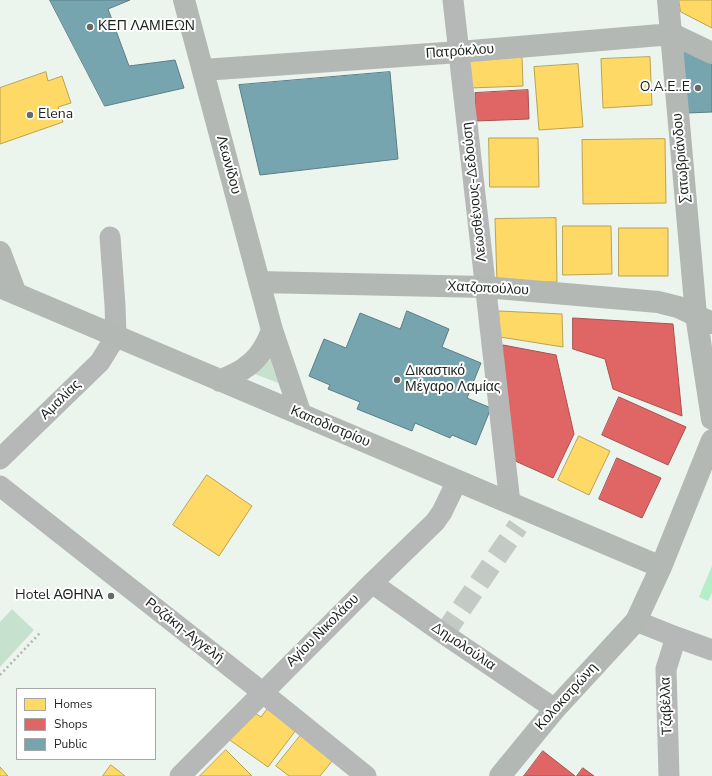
<!DOCTYPE html>
<html>
<head>
<meta charset="utf-8">
<style>
	body { margin:0 }
	#map { position:relative; width:712px; height:776px; overflow:hidden; background:#ecf4ee; font-family:"Nunito Sans",sans-serif }
	canvas { display:block }
	.legend { position:absolute; left:16px; top:688px; width:140px; height:72px; box-sizing:border-box; background:#fff; border:1px solid #a5a7a5; margin:0; padding:5px 7px; list-style:none; font-size:12px; color:#1d231f }
	.legend li { display:flex; align-items:center; gap:8px; height:20px }
	.legend b { width:20px; border:1px solid #a5a7a5 }
</style>
</head>
<body>
<div id="map">
<canvas width="712" height="776"></canvas>
<ul class="legend">
<li><b style="height:11px;background:#ffd966"></b>Homes</li>
<li><b style="height:11px;background:#e06666"></b>Shops</li>
<li><b style="height:11px;background:#76a5af"></b>Public</li>
</ul>
</div>
<script>
const g = document.querySelector('canvas').getContext('2d');
g.lineJoin = 'round';
function fillPath(path, color) { g.fillStyle = color; g.fill(path, 'evenodd'); }
function stroke(path, color, width, dash) { g.strokeStyle = color; g.lineWidth = width; g.lineCap = dash ? 'butt' : 'round'; g.setLineDash(dash || []); g.stroke(path); }
function label(font, color, halo, rows, align = 'center') {
  g.font = font + ' "Nunito Sans",sans-serif'; g.lineWidth = 4; g.setLineDash([]); g.textBaseline = 'middle'; g.strokeStyle = halo; g.fillStyle = color; for (const [text, x, y, turn = 0] of rows) {
    g.save(); g.translate(x, y); g.rotate((+turn || 0) * Math.PI / 180); g.textAlign = isNaN(turn) ? turn : align; if (halo) g.strokeText(text, 0, 0); g.fillText(text, 0, 0); g.restore();
  }
}
fillPath(new Path2D(`
	M 270,358 L 274,371 L 281,384 L 252,373 Z
	M 12,609 L 34,630 L 0,667 L 0,622 Z`), '#c6e2ce');
fillPath(new Path2D(`
	M 712,566 L 712,593 L 708,601 L 699,597 Z`), '#b5edc8');
const homes = new Path2D(`
	M 679,0 L 712,0 L 712,28 L 681,12 Z
	M 522,57 L 523,86 L 470,88 L 468,59 Z
	M 650,57 L 652,105 L 603,108 L 601,59 Z
	M 578,64 L 583,127 L 539,130 L 534,67 Z
	M 46,72 L 48,81 L 62,76 L 71,103 L 58,107 L 63,122 L 0,144 L 0,88 Z
	M 489,138 L 538,138 L 539,187 L 490,187 Z
	M 665,139 L 666,203 L 583,204 L 582,140 Z
	M 556,218 L 557,282 L 497,283 L 495,219 Z
	M 563,226 L 611,226 L 612,274 L 563,275 Z
	M 619,228 L 668,228 L 668,276 L 619,276 Z
	M 499,311 L 562,314 L 563,347 L 500,337 Z
	M 579,436 L 610,451 L 589,495 L 558,480 Z
	M 207,475 L 252,506 L 219,556 L 173,525 Z
	M 249,709 L 261,717 L 267,709 L 296,730 L 268,767 L 227,738 Z
	M 305,730 L 337,755 L 320,776 L 289,776 L 276,766 Z
	M 226,750 L 252,776 L 200,776 Z
	M 111,765 L 125,776 L 103,776 Z
	M 0,767 L 8,776 L 0,776 Z`);
fillPath(homes, '#ffd966');
stroke(homes, '#bba251', 1);
const shops = new Path2D(`
	M 528,90 L 529,119 L 476,121 L 475,93 Z
	M 573,318 L 673,324 L 682,416 L 613,389 L 605,359 L 573,349 Z
	M 503,345 L 556,355 L 574,434 L 553,478 L 513,460 Z
	M 619,397 L 686,427 L 668,465 L 602,435 Z
	M 617,458 L 661,478 L 642,518 L 599,499 Z
	M 543,751 L 575,776 L 524,776 Z
	M 583,768 L 594,776 L 577,776 Z`);
fillPath(shops, '#e06666');
stroke(shops, '#a65251', 1);
const public = new Path2D(`
	M 50,0 L 130,0 L 108,9 L 129,66 L 175,60 L 184,88 L 105,106 Z
	M 685,52 L 712,64 L 712,112 L 687,113 L 682,56 Z
	M 390,72 L 398,159 L 260,175 L 239,85 Z
	M 407,311 L 449,329 L 442,347 L 481,363 L 467,398 L 491,408 L 476,445 L 452,435 L 450,438 L 415,423 L 412,431 L 357,409 L 360,402 L 328,389 L 330,385 L 309,376 L 324,339 L 346,348 L 360,313 L 400,329 Z`);
fillPath(public, '#76a5af');
stroke(public, '#5b7e84', 1);
stroke(new Path2D(`
	M 444,634 L 518,526`), '#c3cac5', 21, [21, 10]);
stroke(new Path2D(`
	M 0,675 L 40,633`), '#b1b6b2', 2.5, [2, 3]);
stroke(new Path2D(`
	M 453,0 L 510,503
	M 0,459 L 100,362 L 116,336 L 115,305 L 110,237
	M 0,486 L 262,692 L 366,776
	M 372,583 L 444,634 L 555,709
	M 636,621 L 676,637 L 712,650
	M 180,776 L 372,583 L 435,522 L 442,512 L 457,481
	M 669,776 L 666,669 L 676,637`), '#b5b8b6', 21);
stroke(new Path2D(`
	M 184,0 L 272,330 L 301,415
	M 668,0 L 696,315 L 712,419
	M 203,70 L 459,52 L 672,34 L 712,53
	M 0,252 L 16,294
	M 259,282 L 485,287 L 658,302 L 678,307 L 712,323
	M 0,287 L 661,567
	M 220,381 C 229,376 239,373 246,367 C 258,359 267,344 272,330
	M 500,776 L 555,709 L 636,621 L 661,567 L 712,440`), '#b4b8b4', 22);
for (const [x, y, r, color] of [
	[90,27,4,"#656c67"],
	[698,88,4,"#656c67"],
	[30,115,4,"#656c67"],
	[397,380,4,"#656c67"],
	[111,596,4,"#656c67"]
]) { const dot = new Path2D(); dot.arc(x, y, r, 0, 2 * Math.PI); g.fillStyle = color; g.fill(dot); stroke(dot, '#fff', 1.5); }
label('14px', '#1d231f', '#fff', [
	["ΚΕΠ ΛΑΜΙΕΩΝ",98,27],
	["O.A.E..E",690,88,"right"],
	["Elena",38,115],
	["Δικαστικό",405,372],
	["Μέγαρο Λαμίας",405,388],
	["Hotel ΑΘΗΝΑ",103,596,"right"]
], 'left');
label('14px', '#1d231f', '#fff', [
	["Πατρόκλου",460,52,-4],
	["Σατωβριάνδου",682,158,-95],
	["Λεωνίδου",228,165,75],
	["Λεωσθένους-Δεδούση",475,192,-96],
	["Χατζοπούλου",488,289,3],
	["Αμαλίας",61,400,-44],
	["Καποδιστρίου",330,427,23],
	["Ροζάκη-Αγγελή",184,631,38],
	["Αγίου Νικολάου",323,631,-45],
	["Δημολούλια",463,647,34],
	["Κολοκοτρώνη",567,697,-48],
	["Τζαβέλλα",667,706,-92]
]);
</script>
</body>
</html>
